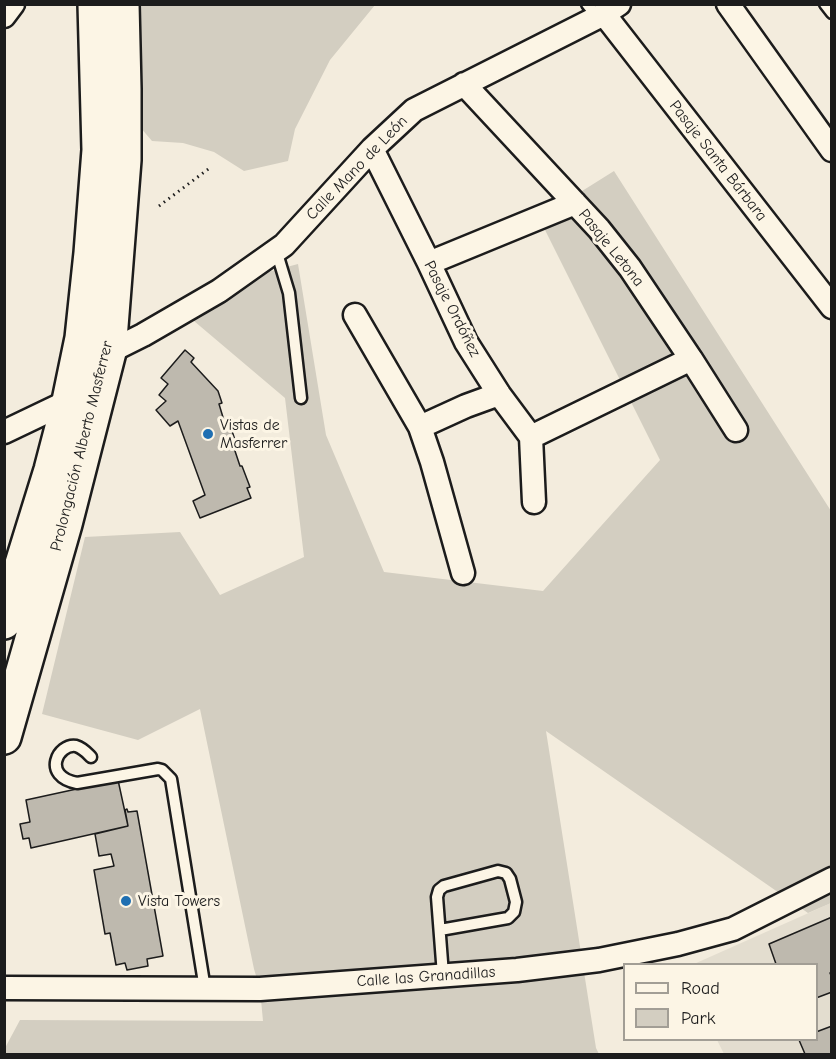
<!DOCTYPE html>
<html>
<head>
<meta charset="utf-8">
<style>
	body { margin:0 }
	#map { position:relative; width:836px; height:1059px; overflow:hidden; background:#f3ecdd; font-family:"Comic Neue",sans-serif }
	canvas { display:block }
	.frame { position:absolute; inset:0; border:6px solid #1c1c1c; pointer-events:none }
	.legend { position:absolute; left:623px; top:963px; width:195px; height:78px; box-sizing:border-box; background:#fcf5e5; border:2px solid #a29e95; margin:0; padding:8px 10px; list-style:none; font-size:18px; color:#1c1c1c }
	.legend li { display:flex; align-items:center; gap:12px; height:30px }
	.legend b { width:30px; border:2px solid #a29e95 }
</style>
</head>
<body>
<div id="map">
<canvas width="836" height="1059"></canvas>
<div class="frame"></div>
<ul class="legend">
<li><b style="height:8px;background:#fcf5e5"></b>Road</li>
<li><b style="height:16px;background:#d3cec1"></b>Park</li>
</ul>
</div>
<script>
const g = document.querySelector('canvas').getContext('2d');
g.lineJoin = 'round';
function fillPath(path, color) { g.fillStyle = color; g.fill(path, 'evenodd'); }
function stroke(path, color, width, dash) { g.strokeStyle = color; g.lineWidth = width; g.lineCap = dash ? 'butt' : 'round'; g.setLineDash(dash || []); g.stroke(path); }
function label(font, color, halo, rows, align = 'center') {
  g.font = font + ' "Comic Neue",sans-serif'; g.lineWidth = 6; g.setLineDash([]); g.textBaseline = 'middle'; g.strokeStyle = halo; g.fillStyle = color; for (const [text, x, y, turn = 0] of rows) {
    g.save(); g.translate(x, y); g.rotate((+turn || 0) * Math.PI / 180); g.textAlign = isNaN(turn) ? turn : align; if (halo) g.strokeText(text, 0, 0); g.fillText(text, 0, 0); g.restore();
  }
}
fillPath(new Path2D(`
	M 831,903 L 831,1054 L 724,1054 L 717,1040 L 816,1040 L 816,964 L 694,964 Z`), '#e3ddcf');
fillPath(new Path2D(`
	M 140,5 L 375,5 L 330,60 L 295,129 L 288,161 L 244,171 L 214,152 L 183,143 L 152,141 L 140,127 Z
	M 614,171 L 831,511 L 831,903 L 808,913 L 546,731 L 596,1048 L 599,1054 L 5,1054 L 5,1048 L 20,1020 L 263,1021 L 260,989 L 254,969 L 200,709 L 138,740 L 42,714 L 85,537 L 180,532 L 220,595 L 304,557 L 285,398 L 194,321 L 268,272 L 298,264 L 326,435 L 384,572 L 543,591 L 660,460 L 539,218 Z`), '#d3cec1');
const building = new Path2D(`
	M 185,350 L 194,358 L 191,362 L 218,391 L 222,403 L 219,404 L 225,424 L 229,422 L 236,443 L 233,445 L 240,466 L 242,466 L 250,487 L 247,488 L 251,498 L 200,518 L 193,501 L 205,495 L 178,421 L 170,426 L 156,410 L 166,401 L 159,395 L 168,384 L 161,378 Z
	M 118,780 L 128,826 L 31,848 L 29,838 L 23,839 L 20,824 L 30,822 L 26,800 Z
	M 127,809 L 128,812 L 137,811 L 163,956 L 147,959 L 148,966 L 127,970 L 125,963 L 116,965 L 110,933 L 105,934 L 94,870 L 114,866 L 111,854 L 99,856 L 95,834 L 128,826 L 125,810 Z
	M 832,917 L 832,972 L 830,973 L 832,978 L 832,992 L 816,998 L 816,964 L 776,964 L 769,944 Z
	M 832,1026 L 832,1054 L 805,1054 L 799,1040 L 816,1040 L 816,1032 Z`);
fillPath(building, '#beb9ae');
stroke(building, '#1c1c1c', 1.5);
const lane = new Path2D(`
	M 587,4 L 598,18
	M 825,4 L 832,13
	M 276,250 L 289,293 L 301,398
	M 91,757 C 87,753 83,748 76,746 C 58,743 41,776 77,783 L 158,769 L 162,770 L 171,779 L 205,989
	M 440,930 L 508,918 L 514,912 L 516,902 L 510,879 L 506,873 L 498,871 L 444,886 L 439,890 L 437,897 L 443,975`);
const street = new Path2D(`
	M 728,4 L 832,150
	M 604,14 L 832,307
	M 4,16 L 13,4
	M 464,84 L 599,229 L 630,268 L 691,359 L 736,430
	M 372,149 L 429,263 L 466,342 L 499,394 L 531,437 L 534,502
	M 429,263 L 575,203
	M 355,315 L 420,427 L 432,462 L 463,573
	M 109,352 L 143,335 L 219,291 L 284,245 L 372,149 L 414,110 L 604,14 L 619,4
	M 420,427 L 466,406 L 499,394
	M 4,432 L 69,401
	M 531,437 L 691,359
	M 4,988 L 260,989 L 517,970 L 599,960 L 678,944 L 733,929 L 832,879`);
const primary = new Path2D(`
	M 4,622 L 51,470 L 69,401 L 82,338 L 91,253 L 99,150 L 95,4
	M 4,737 L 65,524 L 109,352 L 124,160 L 124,89 L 122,4`);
stroke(lane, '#1c1c1c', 15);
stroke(street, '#1c1c1c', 27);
stroke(primary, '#1c1c1c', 38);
stroke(new Path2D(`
	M 159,206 L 211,167`), '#1c1c1c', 3, [1.5, 4.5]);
stroke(lane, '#fcf5e5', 10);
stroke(street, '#fcf5e5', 22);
stroke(primary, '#fcf5e5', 33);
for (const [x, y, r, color] of [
	[208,434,6,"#1f6fb2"],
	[126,901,6,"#1f6fb2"]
]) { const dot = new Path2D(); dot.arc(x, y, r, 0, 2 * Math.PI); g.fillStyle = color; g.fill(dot); stroke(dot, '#fcf5e5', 2); }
label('16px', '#1c1c1c', '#fcf5e5', [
	["Pasaje Santa Bárbara",718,161,52],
	["Calle Mano de León",357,168,-46],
	["Pasaje Letona",611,248,51],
	["Pasaje Ordóñez",452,309,63],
	["Prolongación Alberto Masferrer",82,446,-76],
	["Calle las Granadillas",426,977,-4]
]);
label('16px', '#1c1c1c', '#fcf5e5', [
	["Vistas de",220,425],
	["Masferrer",220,443],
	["Vista Towers",138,901]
], 'left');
</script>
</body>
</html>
